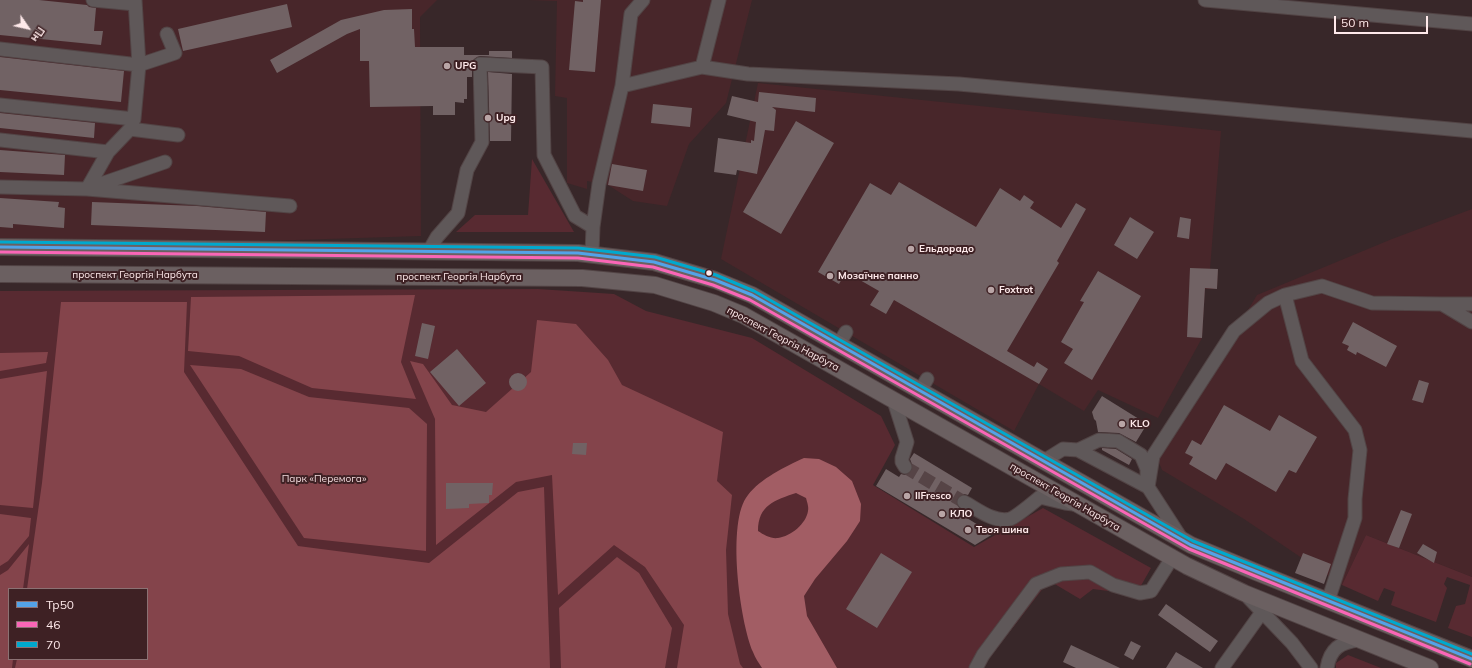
<!DOCTYPE html>
<html>
<head>
<meta charset="utf-8">
<style>
	body { margin:0 }
	#map { position:relative; width:1472px; height:668px; overflow:hidden; background:#382729; font-family:Mulish,sans-serif }
	canvas { display:block }
	.legend { position:absolute; left:8px; top:588px; width:140px; height:72px; box-sizing:border-box; background:#3e2124; border:1px solid #8b7173; margin:0; padding:5px 7px; list-style:none; font-size:12px; color:#fee9ea }
	.legend li { display:flex; align-items:center; gap:8px; height:20px }
	.legend b { width:20px; border:1px solid #8b7173 }
	.north { position:absolute; left:8px; top:8px; width:40px; height:40px; -webkit-text-stroke:3px #3e2124; paint-order:stroke; rotate:124deg; font-size:11px; font-weight:700; line-height:16px; text-align:center; color:#fee9ea }
	.north::after { content:''; display:block; margin:auto; width:14px; height:18px; background:#fee9ea; clip-path:polygon(50% 0,100% 100%,50% 72%,0 100%) }
	.scale { position:absolute; left:1334px; top:16px; width:94px; height:18px; box-sizing:border-box; border:2px solid #fee9ea; border-top:0; padding-left:5px; font-size:12px; line-height:14px; white-space:nowrap; color:#fee9ea; -webkit-text-stroke:3px #3e2124; paint-order:stroke }
</style>
</head>
<body>
<div id="map">
<canvas width="1472" height="668"></canvas>
<ul class="legend">
<li><b style="height:5px;background:#53a3e8"></b>Тр50</li>
<li><b style="height:5px;background:#fa66b7"></b>46</li>
<li><b style="height:5px;background:#00a9ce"></b>70</li>
</ul>
<div class="north">Пн</div>
<div class="scale">50 m</div>
</div>
<script>
const g = document.querySelector('canvas').getContext('2d');
g.lineJoin = 'round';
function fillPath(path, color) { g.fillStyle = color; g.fill(path, 'evenodd'); }
function stroke(path, color, width, dash) { g.strokeStyle = color; g.lineWidth = width; g.lineCap = dash ? 'butt' : 'round'; g.setLineDash(dash || []); g.stroke(path); }
function label(font, color, halo, rows, align = 'center') {
  g.font = font + ' Mulish,sans-serif'; g.lineWidth = 4; g.setLineDash([]); g.textBaseline = 'middle'; g.strokeStyle = halo; g.fillStyle = color; for (const [text, x, y, turn = 0] of rows) {
    g.save(); g.translate(x, y); g.rotate((+turn || 0) * Math.PI / 180); g.textAlign = isNaN(turn) ? turn : align; if (halo) g.strokeText(text, 0, 0); g.fillText(text, 0, 0); g.restore();
  }
}
fillPath(new Path2D(`
	M 0,0 L 437,0 L 420,17 L 421,236 L 265,241 L 63,240 L 0,239 Z
	M 529,0 L 752,0 L 726,103 L 689,144 L 667,206 L 633,201 L 608,185 L 587,181 L 587,189 L 567,183 L 567,98 L 555,96 L 557,1 Z
	M 758,83 L 1221,131 L 1210,269 L 1218,269 L 1217,289 L 1205,289 L 1202,338 L 1158,418 L 1098,390 L 1084,411 L 1039,384 L 1014,431 L 721,259 Z
	M 1472,209 L 1472,577 L 1366,535 L 1342,585 L 1244,519 L 1162,470 L 1158,460 L 1257,295 L 1392,239 Z`), '#48262a');
fillPath(new Path2D(`
	M 532,159 L 574,232 L 456,232 L 475,215 L 528,215 Z
	M 538,289 L 614,294 L 646,311 L 752,338 L 881,416 L 895,445 L 873,485 L 974,547 L 1043,508 L 1151,568 L 1134,598 L 1116,592 L 1093,589 L 1080,599 L 1053,583 L 1044,587 L 988,660 L 983,668 L 0,668 L 0,291 ZM 9,589 L 147,589 L 147,659 L 9,659 Z
	M 1366,535 L 1472,577 L 1472,637 L 1448,628 L 1456,606 L 1465,604 L 1470,585 L 1447,577 L 1444,584 L 1447,588 L 1436,622 L 1391,605 L 1395,592 L 1384,588 L 1378,601 L 1342,585 Z
	M 1348,655 L 1381,668 L 1336,668 L 1336,663 Z`), '#582a31');
fillPath(new Path2D(`
	M 415,295 L 401,362 L 416,399 L 312,388 L 239,356 L 188,351 L 191,297 Z
	M 61,302 L 187,302 L 184,372 L 298,546 L 429,563 L 518,492 L 544,487 L 550,668 L 15,668 L 17,659 L 147,659 L 147,589 L 27,589 L 42,483 Z
	M 537,320 L 576,324 L 608,360 L 622,385 L 723,432 L 717,481 L 732,495 L 726,550 L 728,614 L 740,664 L 743,668 L 677,668 L 684,625 L 645,567 L 614,545 L 558,595 L 552,475 L 516,482 L 436,545 L 435,419 L 410,361 L 423,364 L 452,405 L 486,412 L 531,372 Z
	M 48,352 L 46,363 L 0,371 L 0,353 Z
	M 190,365 L 241,369 L 309,397 L 409,408 L 427,424 L 426,551 L 304,538 Z
	M 47,371 L 33,508 L 0,505 L 0,379 Z
	M 0,514 L 31,518 L 29,536 L 8,561 L 0,566 Z
	M 29,544 L 23,589 L 9,589 L 9,659 L 13,659 L 12,668 L 0,668 L 0,575 L 8,570 Z
	M 617,557 L 639,573 L 672,628 L 665,668 L 561,668 L 559,608 Z`), '#84444b');
fillPath(new Path2D(`
	M 804,458 L 819,459 L 836,467 L 852,481 L 861,504 L 860,521 L 847,541 L 815,579 L 804,596 L 807,616 L 837,668 L 762,668 C 759,663 755,658 753,652 C 740,622 726,521 748,495 C 760,479 786,466 804,458 ZM 796,493 L 806,498 C 807,502 809,507 808,511 C 806,524 791,536 778,538 C 771,539 764,535 758,531 C 758,505 775,500 796,493 Z`), '#a25d64');
fillPath(new Path2D(`
	M 0,0 L 39,0 L 87,5 L 89,7 L 96,8 L 94,31 L 103,31 L 101,45 L 0,35 Z
	M 583,0 L 601,0 L 595,72 L 569,70 L 575,1 L 583,2 Z
	M 287,4 L 292,27 L 183,51 L 178,29 Z
	M 412,9 L 412,29 L 414,29 L 415,47 L 464,47 L 464,55 L 489,55 L 489,51 L 512,51 L 512,58 L 480,56 L 477,57 L 473,60 L 472,64 L 472,77 L 467,77 L 467,99 L 464,99 L 464,103 L 455,102 L 455,115 L 433,115 L 433,106 L 370,107 L 369,61 L 360,61 L 360,29 L 347,34 L 277,73 L 270,60 L 341,20 L 384,10 Z
	M 0,57 L 124,71 L 121,102 L 0,90 Z
	M 488,72 L 512,74 L 511,141 L 490,141 Z
	M 759,92 L 816,98 L 815,112 L 772,107 L 776,110 L 774,131 L 765,130 L 757,174 L 737,170 L 736,175 L 714,172 L 718,138 L 751,143 L 751,140 L 754,141 L 756,122 L 727,115 L 732,96 L 758,102 Z
	M 653,104 L 692,108 L 690,127 L 651,123 Z
	M 0,113 L 95,123 L 94,138 L 0,128 Z
	M 796,121 L 834,143 L 781,234 L 743,212 Z
	M 0,150 L 65,155 L 64,175 L 0,172 Z
	M 612,164 L 647,170 L 643,191 L 608,185 Z
	M 899,182 L 976,227 L 1000,188 L 1020,201 L 1024,195 L 1034,202 L 1030,208 L 1061,228 L 1076,203 L 1086,209 L 1057,261 L 1059,263 L 1007,351 L 1034,367 L 1037,362 L 1048,369 L 1039,384 L 894,300 L 886,314 L 870,305 L 879,291 L 846,272 L 839,284 L 818,272 L 870,183 L 891,195 Z
	M 0,198 L 59,202 L 58,207 L 65,208 L 64,228 L 13,224 L 13,228 L 0,227 Z
	M 92,202 L 197,206 L 266,212 L 265,232 L 91,225 Z
	M 1130,217 L 1154,232 L 1137,259 L 1114,245 Z
	M 1180,217 L 1191,219 L 1189,239 L 1177,237 Z
	M 1190,268 L 1218,269 L 1217,289 L 1205,288 L 1202,338 L 1187,337 Z
	M 1098,271 L 1141,296 L 1092,380 L 1064,363 L 1073,349 L 1061,342 L 1084,302 L 1080,301 Z
	M 1353,322 L 1397,346 L 1386,367 L 1357,352 L 1356,355 L 1347,350 L 1349,346 L 1342,343 Z
	M 422,323 L 435,326 L 428,359 L 415,356 Z
	M 457,349 L 486,383 L 459,406 L 430,372 Z
	M509 382a9 9 0 1 1 18 0a9 9 0 1 1-18 0Z
	M 1419,380 L 1429,383 L 1423,403 L 1412,400 Z
	M 1102,396 L 1147,424 L 1136,442 L 1119,433 L 1098,432 L 1096,421 L 1094,419 L 1092,412 Z
	M 1224,405 L 1270,431 L 1279,415 L 1317,437 L 1296,473 L 1289,470 L 1276,492 L 1226,463 L 1216,480 L 1189,464 L 1193,457 L 1185,453 L 1192,440 L 1201,445 Z
	M 573,443 L 587,443 L 586,455 L 572,454 Z
	M 1102,448 L 1116,449 L 1132,459 L 1129,465 L 1102,450 Z
	M 914,453 L 972,488 L 968,495 L 964,494 L 957,498 L 956,502 L 960,509 L 957,512 L 993,534 L 975,545 L 876,486 L 886,469 L 899,477 L 901,474 L 905,475 L 909,474 L 913,467 L 910,459 Z
	M 446,483 L 493,483 L 492,495 L 489,495 L 489,503 L 469,504 L 469,508 L 446,509 Z
	M 1401,510 L 1412,514 L 1399,548 L 1387,544 Z
	M 1423,544 L 1437,552 L 1434,563 L 1417,553 Z
	M 881,553 L 912,572 L 877,628 L 846,609 Z
	M 1303,553 L 1331,564 L 1324,584 L 1295,573 Z
	M 1166,604 L 1218,641 L 1210,652 L 1158,615 Z
	M 1131,641 L 1141,646 L 1133,660 L 1124,655 Z
	M 1071,645 L 1120,668 L 1076,668 L 1063,662 Z
	M 1176,652 L 1203,668 L 1166,668 Z`), '#716264');
stroke(new Path2D(`
	M 905,467 L 964,502`), '#564446', 13, [13, 6]);
const minor = new Path2D(`
	M 93,0 L 135,4
	M 1205,0 L 1472,24
	M 0,49 L 139,65 L 175,53 L 167,34
	M 702,67 L 719,0
	M 622,86 L 702,67 L 748,74 L 959,84 L 1472,131
	M 0,105 L 134,119
	M 130,129 L 178,135
	M 0,140 L 108,152
	M 0,187 L 87,189 L 290,206
	M 92,187 L 165,162
	M 87,189 L 108,152 L 130,129 L 134,119 L 139,65 L 135,0
	M 429,251 L 437,237 L 458,213 L 467,170 L 482,142 L 480,64 L 542,67 L 544,155 L 575,216 L 593,227
	M 592,253 L 593,227 L 599,184 L 622,86 L 631,14 L 643,0
	M 1285,295 L 1302,361 L 1355,430 L 1360,450 L 1355,499 L 1355,518 L 1328,601
	M 1442,304 L 1472,322
	M 838,345 L 846,332
	M 920,391 L 927,379
	M 894,401 L 907,442 L 902,458 L 902,462 L 905,467
	M 1078,450 L 1148,487 L 1181,538
	M 1039,459 L 1047,459 L 1063,449 L 1078,450 L 1099,440 L 1118,441 L 1141,455 L 1147,469 L 1147,478
	M 1148,487 L 1153,456 L 1234,331 L 1268,303 L 1285,295 L 1322,286 L 1372,303 L 1442,304 L 1472,304
	M 964,502 C 977,509 994,523 1010,519 C 1016,517 1034,502 1040,497 L 1065,503 L 1073,504
	M 1245,594 L 1292,643 L 1311,668
	M 976,668 L 983,655 L 1036,584 L 1061,574 L 1090,572 L 1113,585 L 1140,593 L 1151,591 L 1172,558
	M 1222,668 L 1262,612
	M 1327,668 C 1330,649 1340,642 1359,640`);
const major = new Path2D(`
	M 0,247 L 578,253 L 654,262 L 715,280 L 752,295 L 1191,545 L 1256,572 L 1472,659
	M 0,274 L 582,278 L 655,285 L 714,303 L 743,315 L 1187,566 L 1244,593 L 1430,668`);
stroke(minor, '#524445', 15);
stroke(major, '#524445', 18);
stroke(minor, '#5f5859', 13);
stroke(major, '#6b6061', 16);
stroke(new Path2D(`
	M 0,247 L 578,253 L 654,262 L 715,280 L 752,295 L 1191,545 L 1472,659`), '#53a3e8', 3);
stroke(new Path2D(`
	M 0,252 L 578,258 L 653,267 L 713,285 L 750,300 L 1189,549 L 1470,664`), '#fa66b7', 3);
stroke(new Path2D(`
	M 0,242 L 578,248 L 655,257 L 716,275 L 754,291 L 1193,541 L 1472,654`), '#00a9ce', 3);
for (const [x, y, r, color] of [
	[447,66,4,"#b9a5a6"],
	[488,118,4,"#b9a5a6"],
	[911,249,4,"#b9a5a6"],
	[709,273,3.5,"#fee9ea"],
	[830,276,4,"#b9a5a6"],
	[991,290,4,"#b9a5a6"],
	[1122,424,4,"#b9a5a6"],
	[907,496,4,"#b9a5a6"],
	[942,514,4,"#b9a5a6"],
	[968,530,4,"#b9a5a6"]
]) { const dot = new Path2D(); dot.arc(x, y, r, 0, 2 * Math.PI); g.fillStyle = color; g.fill(dot); stroke(dot, '#3e2124', 1.5); }
label('bold 10px', '#fee9ea', '#3e2124', [
	["UPG",455,66],
	["Upg",496,118],
	["Ельдорадо",919,249],
	["Мозаїчне панно",838,276],
	["Foxtrot",999,290],
	["KLO",1130,424],
	["IlFresco",915,496],
	["КЛО",950,514],
	["Твоя шина",976,530]
], 'left');
label('10px', '#fee9ea', '#3e2124', [
	["проспект Георгія Нарбута",135,275],
	["проспект Георгія Нарбута",459,277],
	["проспект Георгія Нарбута",783,339,28],
	["проспект Георгія Нарбута",1065,497,30]
]);
label('10px', '#f0d9db', '#3e2124', [
	["Парк «Перемога»",324,479]
]);
</script>
</body>
</html>
